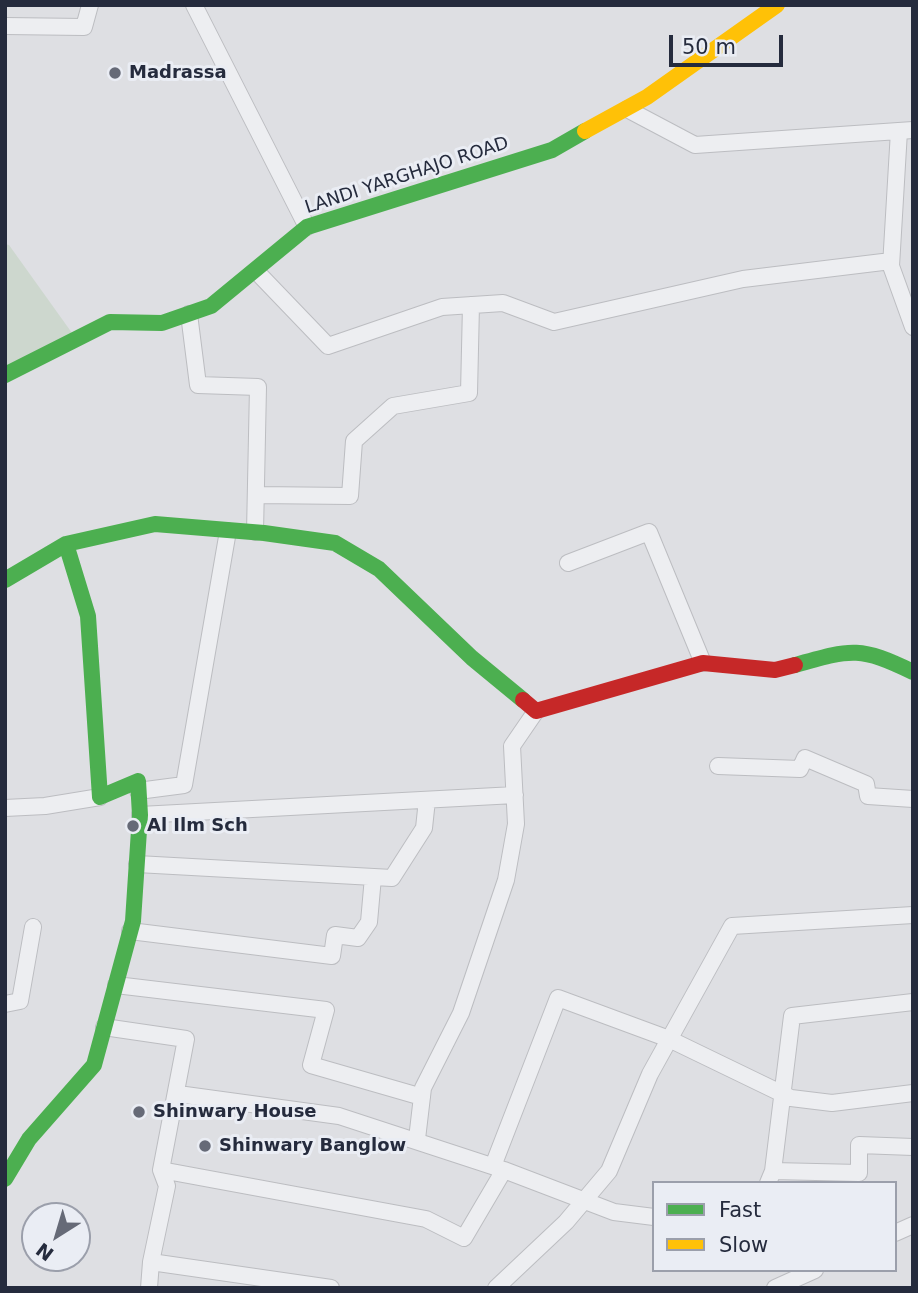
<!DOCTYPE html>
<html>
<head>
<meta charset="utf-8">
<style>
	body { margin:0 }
	#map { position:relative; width:918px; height:1293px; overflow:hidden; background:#dedfe3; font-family:"DejaVu Sans",sans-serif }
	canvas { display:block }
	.frame { position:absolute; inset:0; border:7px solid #252b3d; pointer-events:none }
	.legend { position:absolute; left:652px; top:1181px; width:245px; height:91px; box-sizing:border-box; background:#eaedf4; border:2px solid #9b9fab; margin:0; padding:9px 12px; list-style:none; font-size:21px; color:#252b3d }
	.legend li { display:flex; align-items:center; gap:14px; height:35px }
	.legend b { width:35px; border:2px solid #9b9fab }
	.north { position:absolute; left:21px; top:1202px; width:70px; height:70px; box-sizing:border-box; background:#eaedf4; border:2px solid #9b9fab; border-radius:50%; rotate:217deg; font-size:19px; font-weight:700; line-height:28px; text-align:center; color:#252b3d }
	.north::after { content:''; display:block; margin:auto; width:24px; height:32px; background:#666a77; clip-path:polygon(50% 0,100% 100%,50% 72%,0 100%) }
	.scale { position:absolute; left:669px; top:35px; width:114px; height:32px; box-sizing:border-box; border:4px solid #252b3d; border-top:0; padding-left:9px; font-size:21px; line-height:24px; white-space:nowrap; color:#252b3d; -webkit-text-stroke:5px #eaedf4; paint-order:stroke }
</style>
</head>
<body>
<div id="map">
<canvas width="918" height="1293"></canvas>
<div class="frame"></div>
<ul class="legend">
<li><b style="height:9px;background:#4caf50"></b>Fast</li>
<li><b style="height:9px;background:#ffc107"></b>Slow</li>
</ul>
<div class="north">N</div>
<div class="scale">50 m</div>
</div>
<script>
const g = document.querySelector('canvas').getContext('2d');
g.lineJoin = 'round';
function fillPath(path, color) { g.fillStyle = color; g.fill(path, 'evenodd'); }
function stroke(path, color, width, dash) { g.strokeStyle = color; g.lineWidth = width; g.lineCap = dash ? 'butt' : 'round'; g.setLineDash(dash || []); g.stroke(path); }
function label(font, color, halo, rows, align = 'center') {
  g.font = font + ' "DejaVu Sans",sans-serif'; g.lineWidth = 6; g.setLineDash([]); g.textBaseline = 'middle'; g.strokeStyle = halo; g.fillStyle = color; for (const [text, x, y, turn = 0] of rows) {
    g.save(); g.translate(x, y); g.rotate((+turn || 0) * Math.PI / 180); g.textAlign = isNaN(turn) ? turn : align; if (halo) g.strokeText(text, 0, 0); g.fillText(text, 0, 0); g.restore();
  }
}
fillPath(new Path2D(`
	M 5,244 L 9,245 L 72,333 L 5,367 Z`), '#cdd7ce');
const street = new Path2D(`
	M 194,5 L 307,227
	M 5,26 L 84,27 L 90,5
	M 627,109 L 695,145 L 913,130
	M 899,131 L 891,266 L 913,327
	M 256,271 L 328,346 L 442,307 L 503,303 L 554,322 L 743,279 L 891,261
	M 189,314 L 198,385 L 258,387 L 255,532
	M 256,495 L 350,496 L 354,441 L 393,406 L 469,393 L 471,305
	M 568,563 L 649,532 L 703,663
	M 718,766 L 800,769 L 805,758 L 866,784 L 868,796 L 913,799
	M 138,791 L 184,785 L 228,531
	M 5,808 L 45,806 L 100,797
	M 140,815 L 515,795
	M 137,864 L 392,878 L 424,828 L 427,800
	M 130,931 L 332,956 L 335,935 L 358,938 L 369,922 L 373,877
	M 116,985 L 326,1010 L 311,1065 L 422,1097
	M 5,1004 L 20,1001 L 33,927
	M 104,1027 L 186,1039 L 161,1170 L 167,1186 L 151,1262 L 149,1288
	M 178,1094 L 339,1116 L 504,1170 L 614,1212 L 654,1217
	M 417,1139 L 423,1088 L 461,1013 L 506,880 L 516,824 L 512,746 L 536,711
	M 493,1166 L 558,998 L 669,1039 L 791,1098 L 832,1103 L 913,1093
	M 161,1170 L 426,1219 L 464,1238 L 504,1170
	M 773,1171 L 859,1173 L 859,1145 L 913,1147
	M 768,1183 L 773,1171 L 792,1016 L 913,1002
	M 895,1233 L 913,1225
	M 151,1262 L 331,1288
	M 496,1288 L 566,1222 L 609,1171 L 650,1074 L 732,926 L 913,915
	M 775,1288 L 815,1270`);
stroke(street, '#bcbdc1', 18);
stroke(street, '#edeef1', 16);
stroke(new Path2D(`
	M 5,375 L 110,322 L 162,323 L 211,306 L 307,227 L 552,150 L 585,131
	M 5,580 L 66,544 L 155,524 L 264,533 L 335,543 L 379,569 L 472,658 L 523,700
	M 795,665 C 852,649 859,646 913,672
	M 5,1179 L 29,1139 L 94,1065 L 133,921 L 140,815 L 138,781 L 100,797 L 88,616 L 66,544`), '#4caf50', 16);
stroke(new Path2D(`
	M 585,131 L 647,97 L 777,5`), '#ffc107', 16);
stroke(new Path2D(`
	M 523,700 L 536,711 L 703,663 L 775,670 L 795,665`), '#c62828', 16);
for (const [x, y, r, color] of [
	[115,73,7,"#666a77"],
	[133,826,7,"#666a77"],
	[139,1112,7,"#666a77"],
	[205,1146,7,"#666a77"]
]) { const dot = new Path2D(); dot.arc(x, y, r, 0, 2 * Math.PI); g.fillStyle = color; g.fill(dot); stroke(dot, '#eaedf4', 2.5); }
label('bold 18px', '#252b3d', '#eaedf4', [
	["Madrassa",129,73],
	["Al Ilm Sch",147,826],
	["Shinwary House",153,1112],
	["Shinwary Banglow",219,1146]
], 'left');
label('18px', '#252b3d', '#eaedf4', [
	["LANDI YARGHAJO ROAD",407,176,-18]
]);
</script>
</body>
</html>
